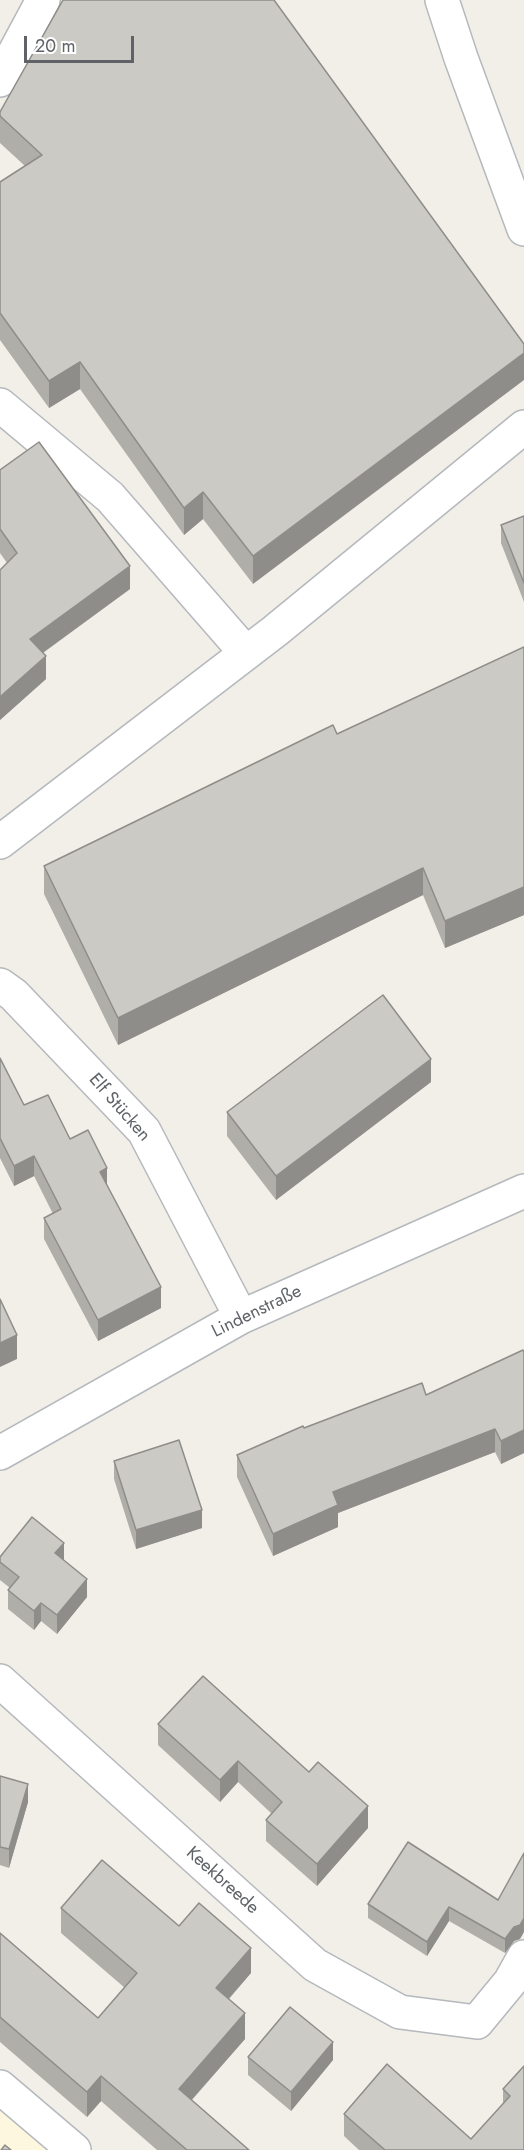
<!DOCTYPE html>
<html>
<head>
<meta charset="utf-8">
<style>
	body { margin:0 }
	#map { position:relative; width:524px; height:2150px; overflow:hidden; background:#f1efe8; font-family:Jost,sans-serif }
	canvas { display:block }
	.scale { position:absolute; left:24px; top:36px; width:110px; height:27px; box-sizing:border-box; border:3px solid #5f6368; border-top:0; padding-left:8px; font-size:18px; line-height:21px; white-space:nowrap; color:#5f6368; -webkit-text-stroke:4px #fff; paint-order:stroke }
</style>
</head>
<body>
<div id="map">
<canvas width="524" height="2150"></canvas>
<div class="scale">20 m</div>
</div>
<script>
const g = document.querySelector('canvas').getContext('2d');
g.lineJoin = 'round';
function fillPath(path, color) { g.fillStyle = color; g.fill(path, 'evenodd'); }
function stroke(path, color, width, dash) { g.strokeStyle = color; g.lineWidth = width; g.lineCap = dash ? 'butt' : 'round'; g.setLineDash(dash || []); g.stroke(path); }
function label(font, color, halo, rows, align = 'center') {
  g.font = font + ' Jost,sans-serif'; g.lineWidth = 6; g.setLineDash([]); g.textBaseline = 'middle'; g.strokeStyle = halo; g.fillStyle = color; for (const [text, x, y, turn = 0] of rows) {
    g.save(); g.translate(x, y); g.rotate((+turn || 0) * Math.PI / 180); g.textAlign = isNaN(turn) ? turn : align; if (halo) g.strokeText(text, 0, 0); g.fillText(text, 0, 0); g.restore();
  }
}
fillPath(new Path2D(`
	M 0,2109 L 47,2150 L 0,2150 Z`), '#fef7e0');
const minor = new Path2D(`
	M 442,0 L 461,58 L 524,229
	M 0,80 L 43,0
	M 0,405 L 110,497 L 246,653
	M 0,842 L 275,631 L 524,427
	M 0,985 L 14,995 L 144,1131 L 241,1317
	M 0,1453 L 241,1317 L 524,1191
	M 0,1681 L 315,1965 L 400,2012 L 477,2022 L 510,1982 L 524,1957
	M 0,2087 L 74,2150`);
stroke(minor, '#b5b8bc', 36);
stroke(minor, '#fff', 33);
fillPath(new Path2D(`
	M 274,0 L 253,584 L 203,519 L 184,535 L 80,389 L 49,408 L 0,340 L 0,182 L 25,166 L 0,143 L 0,112 Z
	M 0,470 L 130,589 L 43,653 L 46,679 L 0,720 L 0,570 L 7,563 L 0,553 Z
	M 524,516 L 524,602 L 501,543 L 501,525 Z
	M 524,647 L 524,915 L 445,948 L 423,895 L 118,1045 L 44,894 L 44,866 L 337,734 Z
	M 0,1058 L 24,1105 L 70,1139 L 107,1184 L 161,1308 L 98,1341 L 44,1239 L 44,1218 L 53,1214 L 34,1176 L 14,1186 L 0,1158 Z
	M 431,1082 L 276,1200 L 227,1136 L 227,1112 Z
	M 524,1352 L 524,1453 L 501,1464 L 495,1452 L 338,1513 L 338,1527 L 273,1556 L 237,1477 L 237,1455 L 304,1428 L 426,1395 Z
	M 114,1461 L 202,1528 L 136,1549 L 114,1479 Z
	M 0,1557 L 64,1560 L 87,1597 L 57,1634 L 41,1621 L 34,1630 L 8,1609 L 8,1590 L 10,1588 L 0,1580 Z
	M 203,1676 L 368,1828 L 317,1886 L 266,1841 L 266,1820 L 272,1814 L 238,1782 L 220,1802 L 158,1745 L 158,1724 Z
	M 0,1776 L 28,1802 L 9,1868 L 0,1865 Z
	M 408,1842 L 520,1939 L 514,1941 L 505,1953 L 449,1921 L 427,1956 L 368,1918 L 368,1904 Z
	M 61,1908 L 179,1926 L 251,1973 L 229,1999 L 245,2039 L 192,2100 L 249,2150 L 157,2150 L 101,2101 L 87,2117 L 0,2042 L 0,1933 L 98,2018 L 125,1988 L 61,1933 Z
	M 248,2057 L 333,2060 L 291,2111 L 248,2075 Z
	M 524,2066 L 524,2150 L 359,2150 L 344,2136 L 344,2114 L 471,2139 L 503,2104 L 503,2089 Z`), '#afaea9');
fillPath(new Path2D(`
	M 524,353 L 524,380 L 253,584 L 253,556 Z
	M 80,362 L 80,389 L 49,408 L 49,381 Z
	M 203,492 L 203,519 L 184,535 L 184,508 Z
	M 130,566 L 130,589 L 30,662 L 30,639 Z
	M 46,656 L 46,679 L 0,720 L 0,697 Z
	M 423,868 L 423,895 L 118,1045 L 118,1018 Z
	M 524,887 L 524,915 L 445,948 L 445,921 Z
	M 431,1059 L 431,1082 L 276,1200 L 276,1176 Z
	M 34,1156 L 34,1176 L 14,1186 L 14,1166 Z
	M 107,1168 L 107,1189 L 100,1172 Z
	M 161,1287 L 161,1308 L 98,1341 L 98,1320 Z
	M 17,1335 L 17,1359 L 0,1367 L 0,1343 Z
	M 495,1429 L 495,1452 L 338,1513 L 338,1527 L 273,1556 L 273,1534 L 333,1492 Z
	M 524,1430 L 524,1453 L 501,1464 L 501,1441 Z
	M 202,1510 L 202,1528 L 136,1549 L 136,1530 Z
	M 64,1543 L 64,1561 L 55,1553 Z
	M 87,1579 L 87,1597 L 57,1634 L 57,1615 Z
	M 41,1603 L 41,1621 L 34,1630 L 34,1611 Z
	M 238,1761 L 238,1782 L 220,1802 L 220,1780 Z
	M 28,1784 L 28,1802 L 9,1868 L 9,1849 Z
	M 368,1806 L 368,1828 L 317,1886 L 317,1864 Z
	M 449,1907 L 449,1921 L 427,1956 L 427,1942 Z
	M 524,1918 L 524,1932 L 520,1939 L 514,1941 L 505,1953 L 505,1939 L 514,1927 Z
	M 251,1948 L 251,1973 L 216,2013 L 216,1988 Z
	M 245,2013 L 245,2039 L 179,2114 L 179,2089 Z
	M 333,2042 L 333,2060 L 291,2111 L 291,2092 Z
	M 101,2076 L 101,2101 L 87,2117 L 87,2092 Z`), '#8f8d8a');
const building = new Path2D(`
	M 63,0 L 274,0 L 524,344 L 524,353 L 253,556 L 203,492 L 184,508 L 80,362 L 49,381 L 0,313 L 0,182 L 42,155 L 0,116 L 0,112 Z
	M 39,442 L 130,566 L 30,639 L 46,656 L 0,697 L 0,570 L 17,553 L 0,529 L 0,470 Z
	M 524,516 L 524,583 L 501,525 Z
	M 524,647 L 524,887 L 445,921 L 423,868 L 118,1018 L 44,866 L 333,725 L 337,734 Z
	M 383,995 L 431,1059 L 276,1176 L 227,1112 Z
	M 0,1058 L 24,1105 L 48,1095 L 70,1139 L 88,1130 L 107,1168 L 100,1172 L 161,1287 L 98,1320 L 44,1218 L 61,1209 L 34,1156 L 14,1166 L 0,1138 Z
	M 0,1299 L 17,1335 L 0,1343 Z
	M 523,1350 L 524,1352 L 524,1430 L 501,1441 L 495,1429 L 333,1492 L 338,1505 L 273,1534 L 237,1455 L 303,1426 L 304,1428 L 422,1383 L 426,1395 Z
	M 179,1440 L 202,1510 L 136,1530 L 114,1461 Z
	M 32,1517 L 64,1543 L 55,1553 L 87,1579 L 57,1615 L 41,1603 L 34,1611 L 8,1590 L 19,1577 L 0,1562 L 0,1557 Z
	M 203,1676 L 309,1772 L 318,1762 L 368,1806 L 317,1864 L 266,1820 L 282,1802 L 238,1761 L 220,1780 L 158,1724 Z
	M 0,1776 L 28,1784 L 9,1849 L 0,1847 Z
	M 408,1842 L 498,1900 L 524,1853 L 524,1918 L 520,1925 L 514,1927 L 505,1939 L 449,1907 L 427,1942 L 368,1904 Z
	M 102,1860 L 179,1926 L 199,1903 L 251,1948 L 216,1988 L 245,2013 L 179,2089 L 249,2150 L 187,2150 L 101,2076 L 87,2092 L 0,2017 L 0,1933 L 98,2018 L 137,1973 L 61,1908 Z
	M 290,2007 L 333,2042 L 291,2092 L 248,2057 Z
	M 387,2064 L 471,2139 L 510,2096 L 503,2089 L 524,2066 L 524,2150 L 385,2150 L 344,2114 Z
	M 5,2145 L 11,2150 L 1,2150 Z`);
fillPath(building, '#cccac5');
stroke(building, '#8f8d8a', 1.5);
label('18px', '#5f6368', '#fff', [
	["Elf Stücken",119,1108,49],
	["Lindenstraße",257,1312,-26],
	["Keekbreede",222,1881,42]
]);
</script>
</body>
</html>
